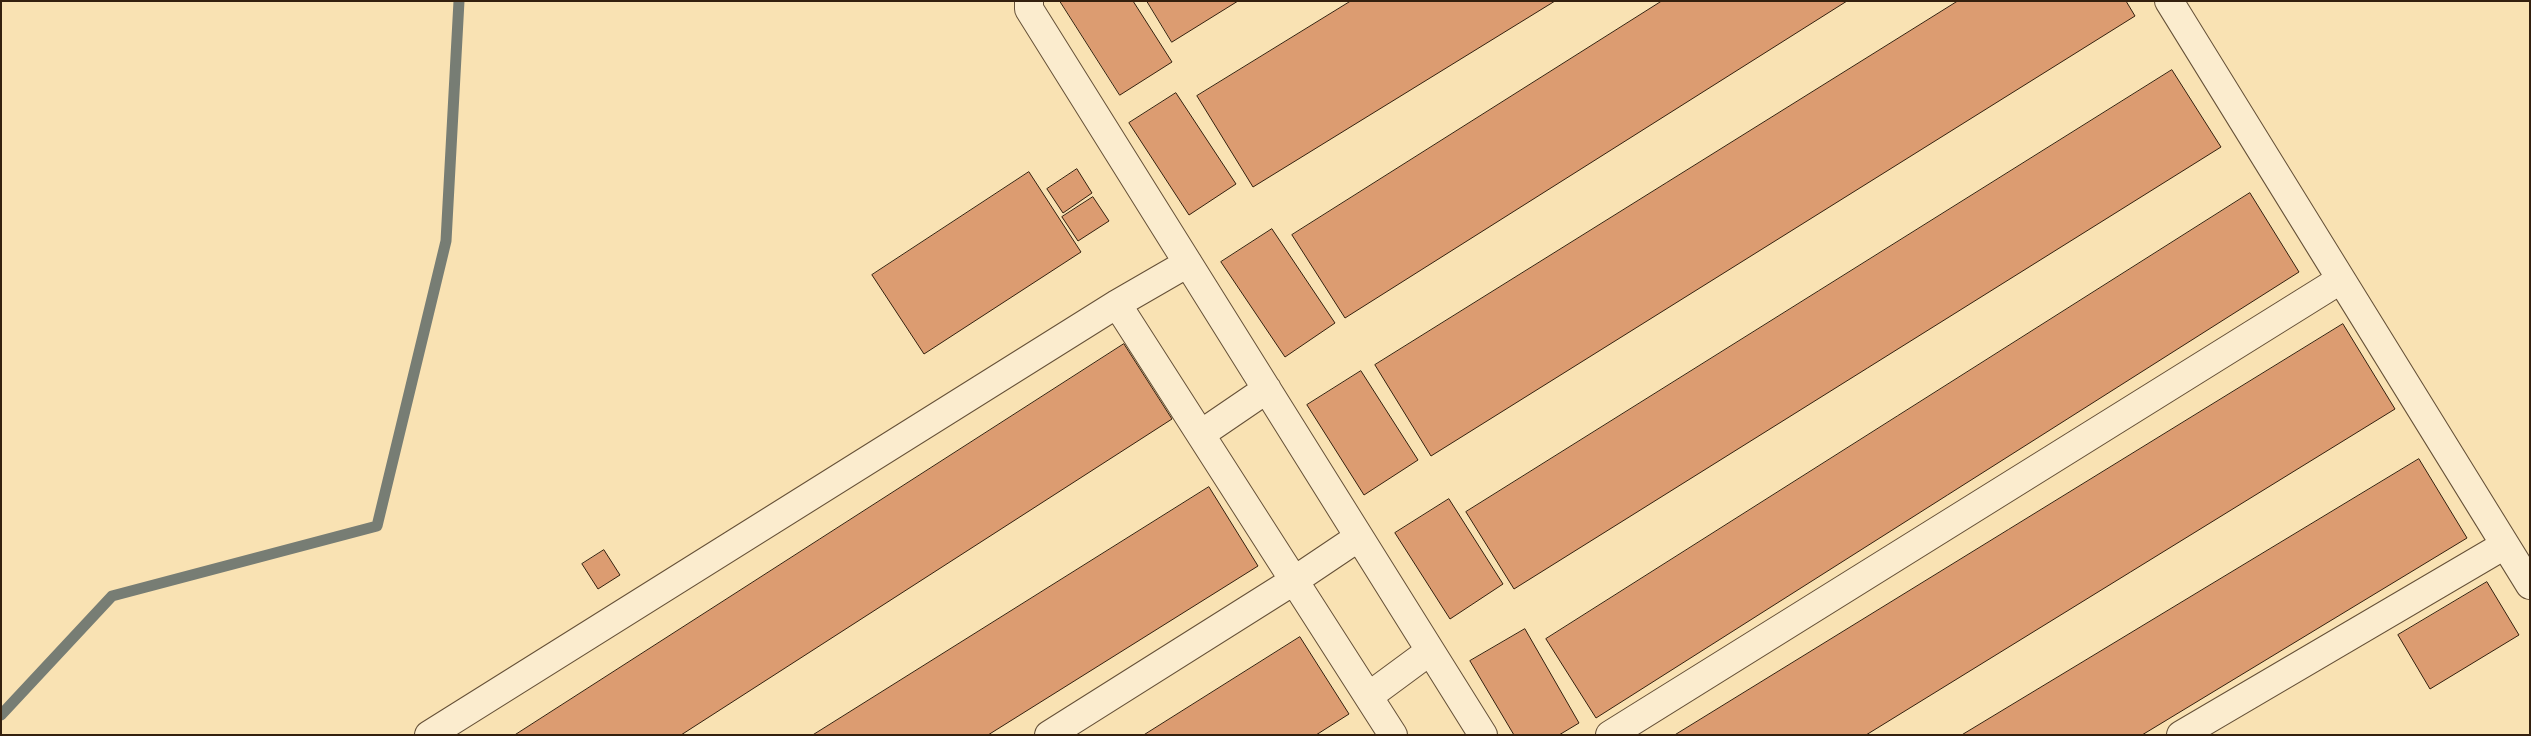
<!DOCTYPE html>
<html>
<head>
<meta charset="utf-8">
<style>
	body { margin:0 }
	#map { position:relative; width:2531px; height:736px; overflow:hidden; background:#f9e2b3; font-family:"IM FELL Great Primer",serif }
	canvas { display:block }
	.frame { position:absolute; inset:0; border:2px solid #34200e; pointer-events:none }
</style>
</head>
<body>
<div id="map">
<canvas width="2531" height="736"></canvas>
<div class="frame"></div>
</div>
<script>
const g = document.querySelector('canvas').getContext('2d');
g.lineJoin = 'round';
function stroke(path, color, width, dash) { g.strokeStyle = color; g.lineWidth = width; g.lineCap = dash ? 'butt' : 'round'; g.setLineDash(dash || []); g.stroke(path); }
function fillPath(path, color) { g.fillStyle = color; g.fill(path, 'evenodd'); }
stroke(new Path2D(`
	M 1,715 L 112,596 L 377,526 L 446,241 L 459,1`), '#777d74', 11);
const building = new Path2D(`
	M 1060,1 L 1133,1 L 1172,62 L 1120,95 Z
	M 1147,1 L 1238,1 L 1172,42 Z
	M 1351,1 L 1555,1 L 1253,187 L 1197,96 Z
	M 1662,1 L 1847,1 L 1345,318 L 1292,235 Z
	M 1958,1 L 2126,1 L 2135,16 L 1431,456 L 1375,365 Z
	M 2172,70 L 2221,147 L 1514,589 L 1466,512 Z
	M 1176,93 L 1236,184 L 1189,215 L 1129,123 Z
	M 1077,169 L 1092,193 L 1063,213 L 1047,189 Z
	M 1029,172 L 1081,252 L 924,354 L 872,275 Z
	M 2250,193 L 2299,272 L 1596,718 L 1546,639 Z
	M 1093,197 L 1109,221 L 1078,241 L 1062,217 Z
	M 1272,229 L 1335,323 L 1285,357 L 1221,262 Z
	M 2343,324 L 2395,409 L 1866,735 L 1675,735 Z
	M 1124,344 L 1172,419 L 681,735 L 515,735 Z
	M 1361,371 L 1418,460 L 1364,495 L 1307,405 Z
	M 2419,459 L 2467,538 L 2142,735 L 1962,735 Z
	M 1209,487 L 1258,566 L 988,735 L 813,735 Z
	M 1449,499 L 1503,584 L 1450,619 L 1395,533 Z
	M 604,550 L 620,575 L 598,589 L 582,564 Z
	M 2487,582 L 2519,635 L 2430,689 L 2398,635 Z
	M 1525,629 L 1579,723 L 1559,735 L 1514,735 L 1470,661 Z
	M 1300,637 L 1349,714 L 1316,735 L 1144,735 Z`);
fillPath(building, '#dc9c71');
stroke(building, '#34200e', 1);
const minor = new Path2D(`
	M 1029,1 L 1029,9 L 1483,735
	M 2169,1 L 2530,585
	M 1117,304 L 1393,735
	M 1201,434 L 1267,389
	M 1369,696 L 1430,651
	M 429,735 L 1117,304 L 1188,263
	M 1049,735 L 1295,580 L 1359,537
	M 1610,735 L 2340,280
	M 2181,735 L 2503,546`);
stroke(minor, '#655037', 30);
stroke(minor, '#fbecce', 28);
</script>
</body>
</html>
